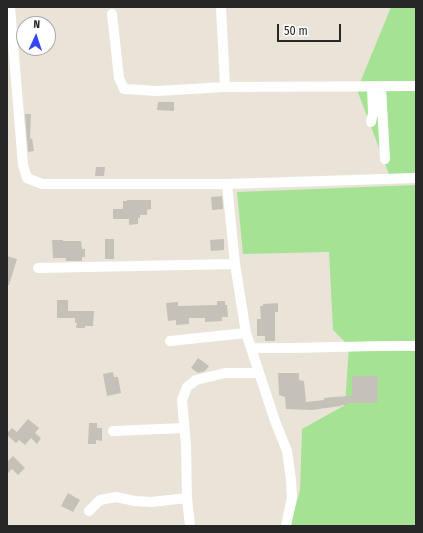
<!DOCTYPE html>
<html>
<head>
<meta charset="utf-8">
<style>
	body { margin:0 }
	#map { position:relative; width:423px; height:533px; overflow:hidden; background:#eae4d8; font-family:"Fira Sans Condensed",sans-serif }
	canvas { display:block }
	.frame { position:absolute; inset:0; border:8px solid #272727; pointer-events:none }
	.north { position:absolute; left:16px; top:16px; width:40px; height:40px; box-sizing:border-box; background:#fff; border:1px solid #a9a9a9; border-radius:50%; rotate:3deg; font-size:11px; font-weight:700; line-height:16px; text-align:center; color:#272727 }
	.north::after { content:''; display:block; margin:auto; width:14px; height:18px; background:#3446fb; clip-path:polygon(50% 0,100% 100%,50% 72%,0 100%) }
	.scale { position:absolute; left:277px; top:24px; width:64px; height:18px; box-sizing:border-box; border:2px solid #272727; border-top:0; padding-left:5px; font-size:12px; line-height:14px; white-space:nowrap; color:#272727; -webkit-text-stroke:3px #fff; paint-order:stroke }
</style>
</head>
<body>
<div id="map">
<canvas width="423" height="533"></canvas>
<div class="frame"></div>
<div class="north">N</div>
<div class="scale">50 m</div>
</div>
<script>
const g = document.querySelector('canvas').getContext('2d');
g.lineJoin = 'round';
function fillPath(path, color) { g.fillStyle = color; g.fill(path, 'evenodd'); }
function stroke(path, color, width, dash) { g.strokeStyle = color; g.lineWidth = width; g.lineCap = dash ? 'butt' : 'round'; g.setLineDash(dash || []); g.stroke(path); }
fillPath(new Path2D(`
	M 391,7 L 416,7 L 416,173 L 389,174 L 357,90 Z
	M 416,185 L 416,526 L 290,526 L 300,490 L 302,429 L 345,405 L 349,346 L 333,330 L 329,252 L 243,254 L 237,192 Z`), '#a6e293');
fillPath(new Path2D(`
	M 158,102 L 174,102 L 174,111 L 157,110 Z
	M 25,114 L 31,114 L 30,139 L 32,138 L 34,151 L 28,152 Z
	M 96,167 L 105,167 L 104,176 L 95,176 Z
	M 222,196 L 223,209 L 212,210 L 211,197 Z
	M 127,200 L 151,200 L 151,209 L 147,210 L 147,215 L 140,215 L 140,218 L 138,218 L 138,224 L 129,225 L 129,219 L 113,219 L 113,209 L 123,209 L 123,201 L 127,201 Z
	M 105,239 L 114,239 L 114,259 L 105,259 Z
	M 224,239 L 224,250 L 211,251 L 210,240 Z
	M 52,240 L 63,240 L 63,241 L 81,241 L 82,249 L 85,249 L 85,257 L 82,257 L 82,261 L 66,261 L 66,258 L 53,258 Z
	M 7,256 L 17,259 L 9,285 L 7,285 Z
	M 57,300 L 68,300 L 68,311 L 94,311 L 93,326 L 85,326 L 85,328 L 76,328 L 77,323 L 75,323 L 75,318 L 57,318 Z
	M 217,301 L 225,301 L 225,305 L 227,305 L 228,317 L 222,317 L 222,321 L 205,322 L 205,318 L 189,318 L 189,324 L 176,325 L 176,320 L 168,321 L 166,303 L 178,302 L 178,306 L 217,305 Z
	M 278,303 L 278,312 L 275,312 L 275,341 L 265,341 L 265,336 L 257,336 L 257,319 L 261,319 L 260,306 L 263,306 L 263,304 Z
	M 198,358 L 209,366 L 205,371 L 198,373 L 191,368 Z
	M 113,372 L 114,377 L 118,377 L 121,393 L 107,396 L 103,374 Z
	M 278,373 L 299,373 L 299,380 L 304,381 L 306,402 L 324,400 L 324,398 L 332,397 L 352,396 L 352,376 L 378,376 L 377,403 L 347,403 L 347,405 L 341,405 L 341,406 L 312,410 L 286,409 L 285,397 L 279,395 Z
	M 28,419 L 39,428 L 35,433 L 41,438 L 37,444 L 31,438 L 25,445 L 19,440 L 16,443 L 7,435 L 7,433 L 12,428 L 17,432 Z
	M 89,423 L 97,423 L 97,428 L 102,428 L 102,441 L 96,440 L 96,444 L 88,444 Z
	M 13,456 L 25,468 L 18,475 L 12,469 L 7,474 L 7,462 Z
	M 68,493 L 80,500 L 73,512 L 61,506 Z`), '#c5c1b8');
stroke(new Path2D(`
	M 10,7 L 23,165 L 27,178 L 42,184 L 227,184 L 416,178
	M 221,7 L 225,87
	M 112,14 L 119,78 L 124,89 L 157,91 L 225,87 L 416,86
	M 381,87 L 385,159
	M 371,122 L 373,113 L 372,87
	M 227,184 L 235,264 L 246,333 L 275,421 L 287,451 L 291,480 L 292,497 L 286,526
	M 38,268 L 235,264
	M 170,341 L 246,333
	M 252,348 C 307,349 361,345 416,346
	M 113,431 L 184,428
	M 187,498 L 190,526
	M 89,511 L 100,500 L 116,497 L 135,501 L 151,502 L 187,498 L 186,445 L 182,400 L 187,387 L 196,380 L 225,373 L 259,373`), '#fff', 10);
</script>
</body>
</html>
